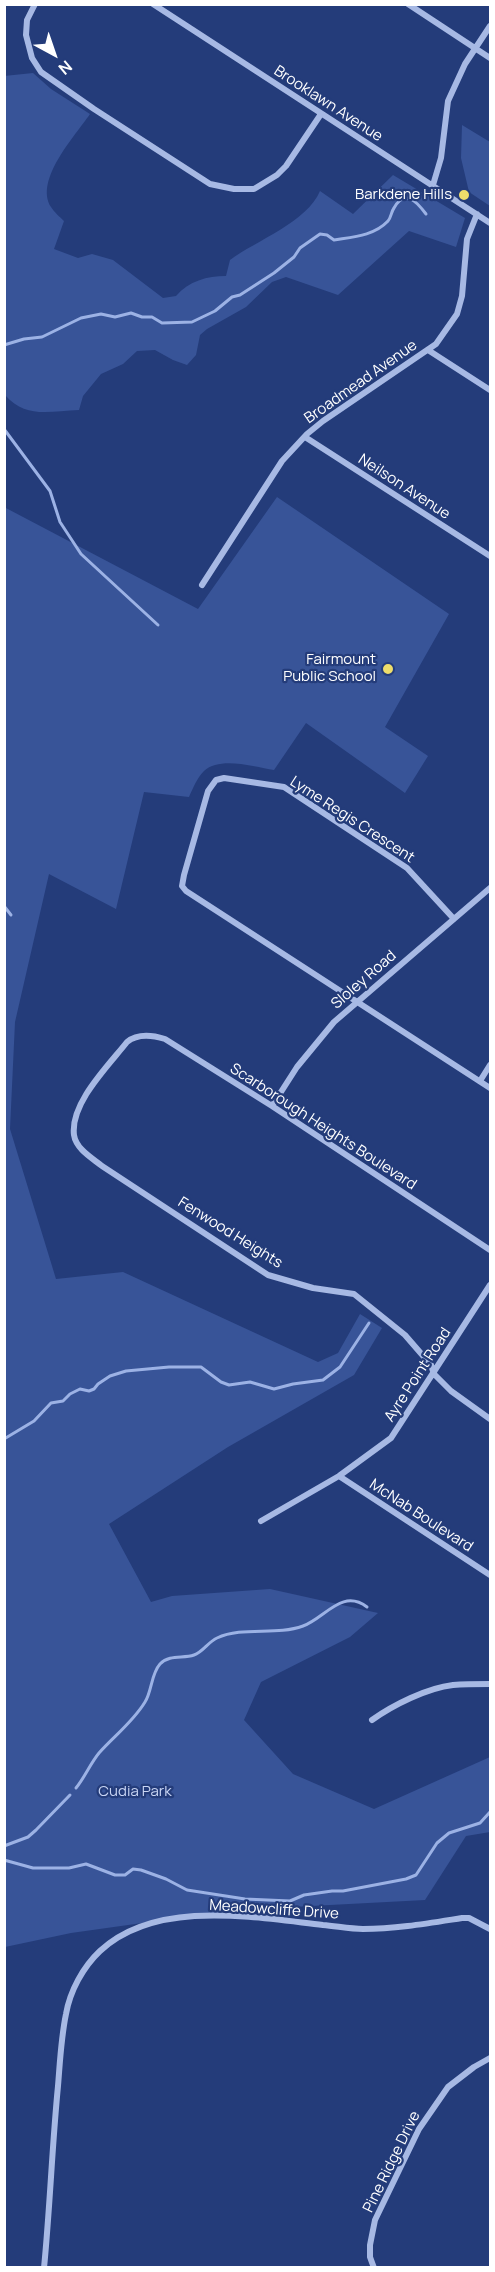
<!DOCTYPE html>
<html>
<head>
<meta charset="utf-8">
<style>
	body { margin:0 }
	#map { position:relative; width:495px; height:2272px; overflow:hidden; background:#243c7a; font-family:Manrope,sans-serif }
	canvas { display:block }
	.frame { position:absolute; inset:0; border:6px solid #fff; pointer-events:none }
	.north { position:absolute; left:24px; top:24px; width:60px; height:60px; -webkit-text-stroke:4px #243c7a; paint-order:stroke; rotate:140deg; font-size:16px; font-weight:700; line-height:24px; text-align:center; color:#fff }
	.north::after { content:''; display:block; margin:auto; width:21px; height:27px; background:#fff; clip-path:polygon(50% 0,100% 100%,50% 72%,0 100%) }
</style>
</head>
<body>
<div id="map">
<canvas width="495" height="2272"></canvas>
<div class="frame"></div>
<div class="north">N</div>
</div>
<script>
const g = document.querySelector('canvas').getContext('2d');
g.lineJoin = 'round';
function fillPath(path, color) { g.fillStyle = color; g.fill(path, 'evenodd'); }
function stroke(path, color, width, dash) { g.strokeStyle = color; g.lineWidth = width; g.lineCap = dash ? 'butt' : 'round'; g.setLineDash(dash || []); g.stroke(path); }
function label(font, color, halo, rows, align = 'center') {
  g.font = font + ' Manrope,sans-serif'; g.lineWidth = 4.5; g.setLineDash([]); g.textBaseline = 'middle'; g.strokeStyle = halo; g.fillStyle = color; for (const [text, x, y, turn = 0] of rows) {
    g.save(); g.translate(x, y); g.rotate((+turn || 0) * Math.PI / 180); g.textAlign = isNaN(turn) ? turn : align; if (halo) g.strokeText(text, 0, 0); g.fillText(text, 0, 0); g.restore();
  }
}
fillPath(new Path2D(`
	M 33,73 L 51,89 L 90,114 C 75,136 34,180 51,207 C 54,212 60,217 64,221 L 54,249 L 78,258 L 92,254 L 113,260 L 163,298 L 176,296 C 189,281 207,276 226,276 L 230,260 C 257,240 307,222 320,191 L 353,214 L 393,175 L 465,218 L 456,247 L 409,231 L 338,295 L 286,277 L 272,282 L 246,307 L 207,329 L 200,335 L 196,355 L 187,365 L 173,360 L 155,350 L 137,351 L 123,364 L 101,374 L 83,396 L 79,410 C 49,411 26,419 5,395 L 4,76 Z
	M 462,125 L 490,142 L 490,206 L 469,192 L 461,158 Z
	M 277,497 L 449,614 L 385,727 L 428,756 L 405,793 L 306,723 L 274,770 C 255,767 220,756 204,771 C 197,778 193,788 189,797 L 144,792 L 116,909 L 49,874 L 15,1022 L 10,1129 L 56,1279 L 123,1272 L 318,1362 L 338,1353 L 360,1314 L 382,1328 L 354,1375 L 228,1447 L 109,1524 L 151,1602 L 172,1596 L 270,1589 L 378,1613 L 350,1637 L 261,1682 L 244,1720 L 293,1774 L 374,1809 L 490,1757 L 490,1832 L 466,1836 L 425,1900 L 235,1910 L 71,1933 L 5,1947 L 4,507 L 198,609 Z`), '#385498');
stroke(new Path2D(`
	M 4,345 L 24,339 L 42,337 L 81,318 L 101,314 L 115,317 L 131,313 L 142,317 L 152,317 L 162,323 L 192,322 L 215,311 L 232,297 L 240,295 L 274,273 L 294,257 L 300,248 L 320,234 L 327,235 L 334,240 C 352,237 374,236 388,221 C 391,218 391,212 394,208 C 405,188 417,202 426,214
	M 4,429 L 50,491 L 60,522 L 81,554 L 158,625
	M 4,906 L 11,915
	M 4,1439 L 34,1421 L 51,1403 L 63,1401 L 70,1394 L 80,1389 L 89,1391 L 94,1389 L 98,1384 L 110,1376 L 126,1371 L 169,1367 L 201,1367 L 221,1382 L 229,1385 L 250,1382 L 274,1389 L 293,1384 L 323,1380 L 340,1367 L 369,1323
	M 76,1788 C 85,1777 90,1764 99,1753 C 114,1736 133,1722 145,1702 C 152,1691 151,1674 160,1664 C 170,1654 183,1659 194,1655 C 203,1652 208,1642 217,1638 C 243,1626 276,1636 303,1626 C 325,1618 342,1588 367,1607
	M 4,1846 L 28,1837 L 36,1830 L 70,1795
	M 4,1860 L 33,1868 L 69,1868 L 86,1864 L 115,1875 L 125,1875 L 133,1869 L 141,1870 L 166,1879 L 187,1890 L 245,1899 L 290,1901 L 304,1895 L 332,1891 L 343,1891 L 406,1879 L 416,1875 L 437,1843 L 449,1833 L 480,1823 L 490,1812`), '#9cb2e5', 3);
stroke(new Path2D(`
	M 35,4 L 27,20 L 26,35 L 32,58 L 41,72 L 94,109 L 210,184 L 234,189 L 254,189 L 277,175 L 286,166 L 321,114
	M 153,4 L 490,223
	M 408,4 L 490,58
	M 433,185 L 441,158 L 448,101 L 465,64 L 490,26
	M 428,350 L 490,390
	M 305,437 L 490,556
	M 202,585 L 282,461 L 307,434 L 323,421 L 436,344 L 457,314 L 462,296 L 467,239 L 477,214
	M 454,919 L 407,868 L 284,787 L 224,778 L 216,780 L 208,791 L 184,875 L 182,886 L 186,891 L 490,1088
	M 480,1081 L 490,1065
	M 272,1106 L 297,1067 L 334,1022 L 490,888
	M 490,1250 L 272,1106 L 165,1039 C 152,1035 138,1033 127,1042 C 109,1065 70,1103 74,1135 C 76,1149 92,1158 102,1166 L 268,1275 L 313,1288 L 354,1294 L 405,1335 L 431,1365 L 434,1374 L 451,1391 L 490,1419
	M 339,1476 L 490,1575
	M 261,1521 L 339,1476 L 391,1438 L 490,1285
	M 372,1720 C 393,1705 427,1688 453,1685 C 465,1684 478,1684 490,1684
	M 44,2268 C 50,2207 52,2147 58,2086 C 60,2062 61,2038 66,2014 C 70,1991 83,1967 100,1951 C 156,1899 252,1917 323,1925 C 336,1926 350,1929 363,1929 C 396,1929 430,1923 462,1918 L 469,1918 L 490,1929
	M 374,2268 L 370,2257 L 370,2245 L 375,2220 L 419,2129 L 448,2087 L 474,2067 L 490,2058`), '#a7b9e4', 6);
for (const [x, y, r, color] of [
	[464,195,6,"#eedd6b"],
	[388,669,6,"#eedd6b"]
]) { const dot = new Path2D(); dot.arc(x, y, r, 0, 2 * Math.PI); g.fillStyle = color; g.fill(dot); stroke(dot, '#243c7a', 2); }
label('15px', '#fff', '#243c7a', [
	["Brooklawn Avenue",328,104,33],
	["Broadmead Avenue",361,382,-35],
	["Neilson Avenue",404,487,33],
	["Lyme Regis Crescent",352,820,33],
	["Sloley Road",364,980,-41],
	["Scarborough Heights Boulevard",323,1127,33],
	["Fenwood Heights",230,1233,32],
	["Ayre Point Road",418,1375,-57],
	["McNab Boulevard",421,1516,33],
	["Meadowcliffe Drive",274,1910,4],
	["Pine Ridge Drive",392,2162,-64]
]);
label('15px', '#fff', '#243c7a', [
	["Barkdene Hills",452,195],
	["Fairmount",376,660],
	["Public School",376,677]
], 'right');
label('15px', '#cad6f4', '#243c7a', [
	["Cudia Park",135,1792]
]);
</script>
</body>
</html>
